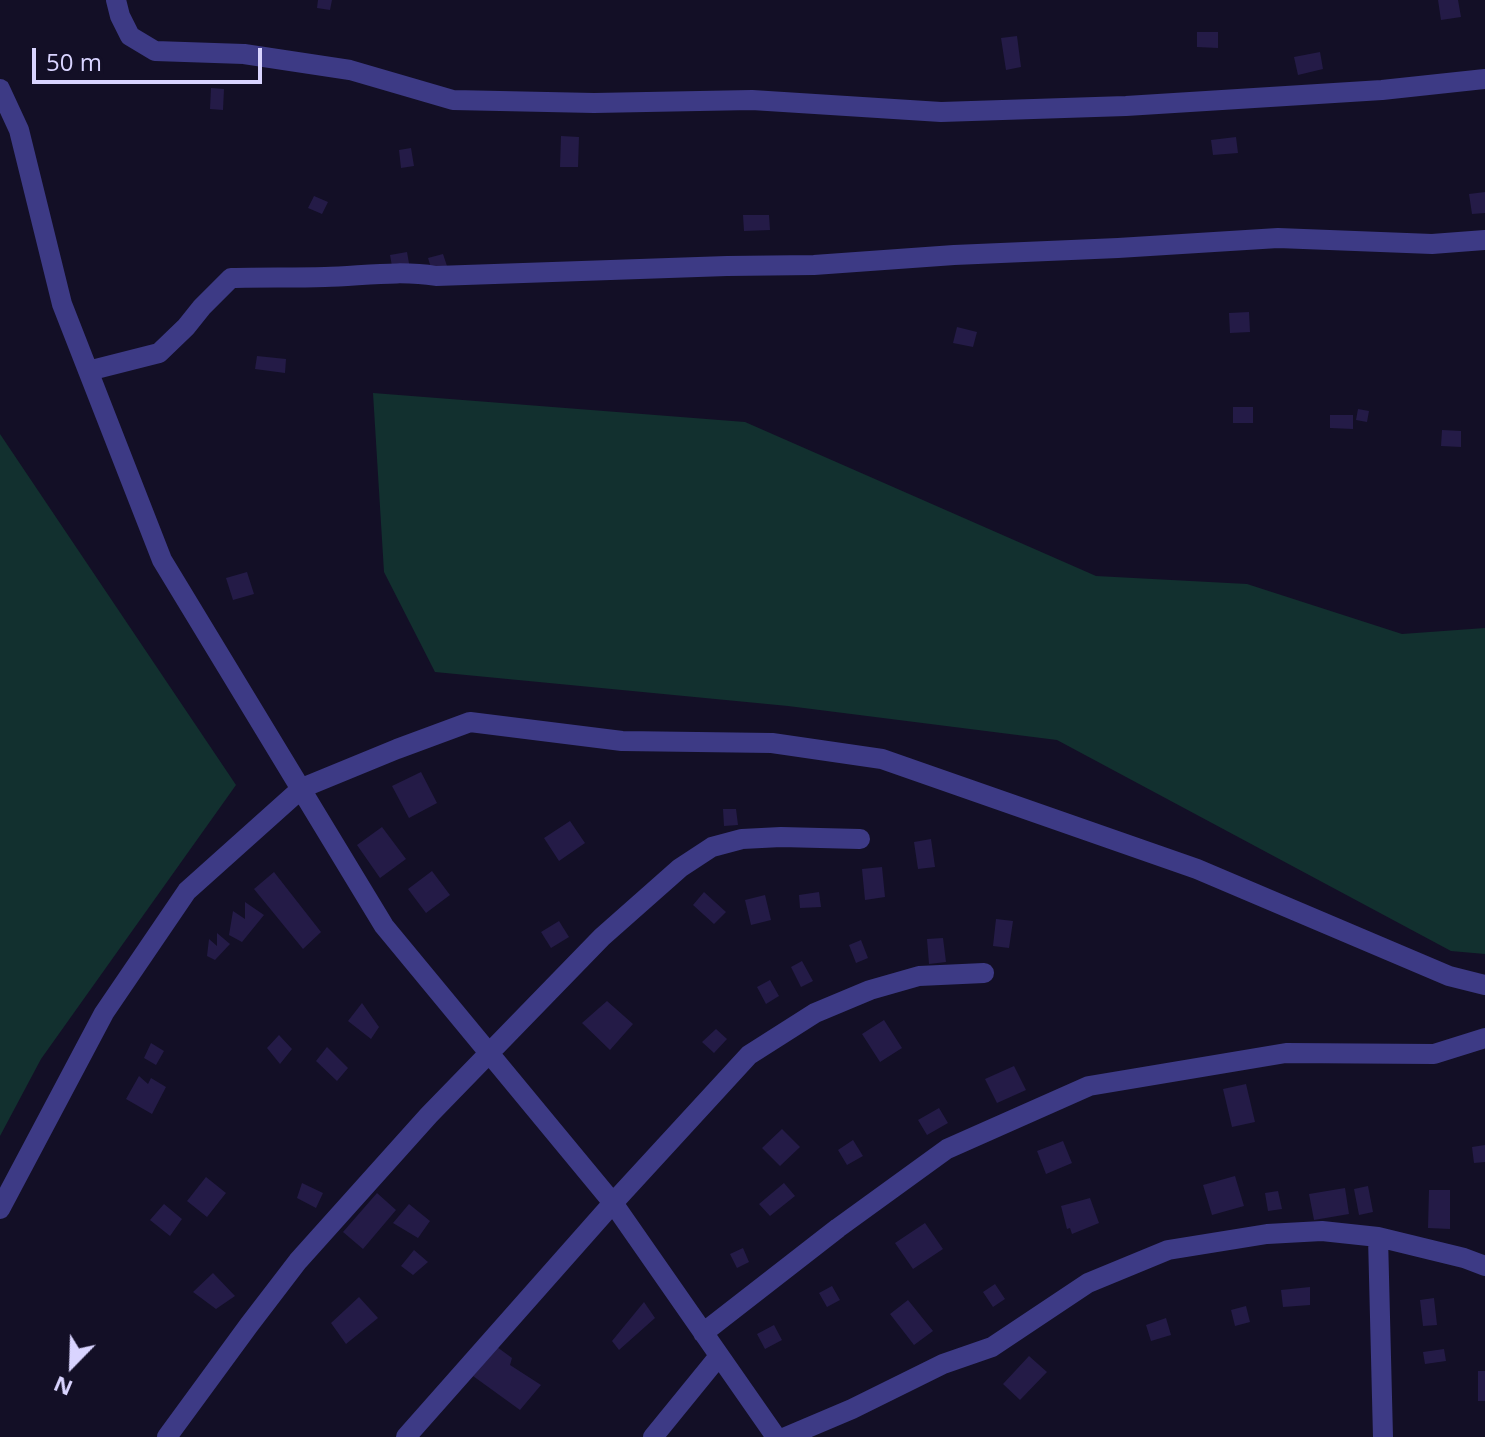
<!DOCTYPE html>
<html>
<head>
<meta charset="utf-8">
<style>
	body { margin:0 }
	#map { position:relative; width:1485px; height:1437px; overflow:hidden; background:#130f26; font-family:"Open Sans",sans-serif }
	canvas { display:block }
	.north { position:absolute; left:32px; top:1325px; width:80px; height:80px; -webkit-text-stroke:6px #130f26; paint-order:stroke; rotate:203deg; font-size:22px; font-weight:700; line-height:32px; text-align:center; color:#d9d4ff }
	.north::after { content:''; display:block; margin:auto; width:28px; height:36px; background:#d9d4ff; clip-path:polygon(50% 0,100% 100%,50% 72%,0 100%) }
	.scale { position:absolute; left:32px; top:48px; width:230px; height:36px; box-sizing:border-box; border:4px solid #d9d4ff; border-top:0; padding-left:10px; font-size:24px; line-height:28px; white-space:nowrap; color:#d9d4ff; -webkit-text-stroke:6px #130f26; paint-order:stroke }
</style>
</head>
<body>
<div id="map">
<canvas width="1485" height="1437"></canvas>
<div class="north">N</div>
<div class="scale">50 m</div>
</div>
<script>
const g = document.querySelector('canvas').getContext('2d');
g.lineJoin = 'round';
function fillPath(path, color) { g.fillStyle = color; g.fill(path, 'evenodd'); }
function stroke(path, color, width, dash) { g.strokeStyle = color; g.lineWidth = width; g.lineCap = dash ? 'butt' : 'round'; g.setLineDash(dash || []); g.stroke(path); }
fillPath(new Path2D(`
	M 373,393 L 745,422 L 1096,576 L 1247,584 L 1402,634 L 1485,628 L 1485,954 L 1451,951 L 1057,740 L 788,706 L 435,672 L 384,572 Z
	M 0,434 L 236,785 L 41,1059 L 0,1136 Z`), '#12302f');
fillPath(new Path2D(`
	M 318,0 L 332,0 L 330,10 L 317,8 Z
	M 1438,0 L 1458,0 L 1461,17 L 1441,20 Z
	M 1197,32 L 1218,32 L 1218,48 L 1197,47 Z
	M 1017,36 L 1021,67 L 1006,70 L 1001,38 Z
	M 1320,52 L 1323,69 L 1298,75 L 1294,57 Z
	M 211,88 L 224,89 L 223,110 L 210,109 Z
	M 561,136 L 579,137 L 578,167 L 560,167 Z
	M 1236,137 L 1238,153 L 1213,155 L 1211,140 Z
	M 411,148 L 414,166 L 401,168 L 399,150 Z
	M 1485,192 L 1485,213 L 1472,214 L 1469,194 Z
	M 314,196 L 328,202 L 322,214 L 308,208 Z
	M 743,215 L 769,215 L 770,230 L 744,231 Z
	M 407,252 L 410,269 L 393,272 L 390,255 Z
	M 443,254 L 448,269 L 433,274 L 428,258 Z
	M 1249,312 L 1250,332 L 1230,333 L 1229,313 Z
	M 957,327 L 977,332 L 973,347 L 953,343 Z
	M 257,356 L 286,359 L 285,373 L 255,369 Z
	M 1233,407 L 1253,407 L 1253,423 L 1233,423 Z
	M 1358,409 L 1369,411 L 1367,422 L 1356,420 Z
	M 1330,415 L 1353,415 L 1353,429 L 1330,428 Z
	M 1442,430 L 1461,431 L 1461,447 L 1441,446 Z
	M 247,572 L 254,594 L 233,600 L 226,578 Z
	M 421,772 L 437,803 L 409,818 L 392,786 Z
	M 723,809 L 736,809 L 738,825 L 724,826 Z
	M 570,821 L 585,843 L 559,861 L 544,838 Z
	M 382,827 L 406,859 L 380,878 L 357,845 Z
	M 931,839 L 935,867 L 918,869 L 914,842 Z
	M 882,867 L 885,897 L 865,900 L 862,869 Z
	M 432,871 L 450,895 L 426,913 L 408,889 Z
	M 274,872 L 321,932 L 303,949 L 254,889 Z
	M 704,892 L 726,912 L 714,924 L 693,905 Z
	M 819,892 L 821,907 L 800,908 L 799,895 Z
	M 765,895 L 771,920 L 751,925 L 745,900 Z
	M 245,902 L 264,915 L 242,942 L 229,935 L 233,911 L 245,919 Z
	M 996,919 L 1013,921 L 1009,948 L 993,946 Z
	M 559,921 L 569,937 L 551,948 L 541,932 Z
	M 217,933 L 230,944 L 215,960 L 207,956 L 209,939 L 217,946 Z
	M 943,938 L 946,962 L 929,964 L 927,939 Z
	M 861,940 L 868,958 L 856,963 L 849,945 Z
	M 802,961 L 813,981 L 801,987 L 791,967 Z
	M 770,980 L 779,996 L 766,1004 L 757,987 Z
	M 607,1001 L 633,1024 L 610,1050 L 582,1023 Z
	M 362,1003 L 379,1027 L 371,1039 L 348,1021 Z
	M 884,1020 L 902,1048 L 880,1062 L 862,1034 Z
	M 716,1029 L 727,1039 L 714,1053 L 702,1042 Z
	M 279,1035 L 292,1049 L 280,1064 L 267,1048 Z
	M 151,1043 L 164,1051 L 156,1065 L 144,1058 Z
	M 327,1047 L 348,1068 L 337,1081 L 316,1061 Z
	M 1014,1066 L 1026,1090 L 997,1103 L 985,1079 Z
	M 139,1076 L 148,1084 L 151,1078 L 166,1087 L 152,1114 L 126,1099 Z
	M 1246,1084 L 1255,1122 L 1232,1127 L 1223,1089 Z
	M 939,1108 L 948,1123 L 927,1135 L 918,1120 Z
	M 782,1129 L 800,1147 L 780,1166 L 762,1148 Z
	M 853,1140 L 863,1156 L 847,1165 L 838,1150 Z
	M 1063,1141 L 1072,1163 L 1046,1174 L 1037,1151 Z
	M 1485,1145 L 1485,1162 L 1474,1163 L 1472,1147 Z
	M 1235,1176 L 1244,1206 L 1212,1215 L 1203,1185 Z
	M 206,1177 L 226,1193 L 207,1217 L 187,1201 Z
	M 302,1183 L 323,1193 L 316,1208 L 297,1198 Z
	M 784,1183 L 795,1196 L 770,1216 L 759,1204 Z
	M 1368,1186 L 1373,1212 L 1359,1215 L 1354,1189 Z
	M 1345,1188 L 1349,1214 L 1314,1220 L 1309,1194 Z
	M 1429,1190 L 1450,1190 L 1450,1229 L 1428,1228 Z
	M 1278,1191 L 1282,1209 L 1268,1211 L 1265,1193 Z
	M 377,1193 L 396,1210 L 363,1249 L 343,1232 Z
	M 1090,1198 L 1099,1223 L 1072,1234 L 1070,1228 L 1067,1229 L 1061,1206 Z
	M 164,1204 L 182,1219 L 170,1236 L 150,1220 Z
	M 409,1204 L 430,1221 L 418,1238 L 393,1223 Z
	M 925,1223 L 943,1249 L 913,1269 L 895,1243 Z
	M 743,1248 L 749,1262 L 737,1268 L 730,1254 Z
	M 414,1250 L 428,1262 L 413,1275 L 401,1266 Z
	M 213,1273 L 235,1296 L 216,1309 L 193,1292 Z
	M 995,1284 L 1005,1299 L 993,1307 L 983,1292 Z
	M 832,1286 L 840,1300 L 827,1307 L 819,1293 Z
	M 1310,1287 L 1310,1305 L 1283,1307 L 1281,1290 Z
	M 359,1297 L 378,1318 L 346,1344 L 331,1323 Z
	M 1434,1298 L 1437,1325 L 1423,1326 L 1420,1300 Z
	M 908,1300 L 933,1331 L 914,1345 L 890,1314 Z
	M 644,1302 L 655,1318 L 619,1350 L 612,1341 Z
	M 1246,1306 L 1250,1322 L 1235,1326 L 1231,1310 Z
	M 1166,1318 L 1171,1335 L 1151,1341 L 1146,1325 Z
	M 774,1325 L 782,1340 L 765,1349 L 757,1334 Z
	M 497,1347 L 512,1358 L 510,1365 L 541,1385 L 520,1410 L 473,1376 Z
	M 1444,1349 L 1446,1361 L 1425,1364 L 1423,1352 Z
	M 1029,1356 L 1047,1372 L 1020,1400 L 1003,1384 Z
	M 1478,1371 L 1485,1371 L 1485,1401 L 1478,1401 Z`), '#241b47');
stroke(new Path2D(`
	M 116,0 L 120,16 L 130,36 L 155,51 L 244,54 L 350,70 L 453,100 L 594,103 L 752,100 L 941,112 L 1126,106 L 1382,90 L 1485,79
	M 0,89 L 19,130 L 62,304 L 162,560 L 384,926 L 613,1203 L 776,1437
	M 88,371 L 159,353 L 186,327 L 202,307 L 231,278 C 262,277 293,278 325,277 C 362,276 399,270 436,276 L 727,266 L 814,265 L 954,255 L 1118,248 L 1278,238 L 1432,244 L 1485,240
	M 0,1209 L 104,1013 L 187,891 L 302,788 L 397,749 L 470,722 L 622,741 L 772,743 L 882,759 L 1197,869 L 1449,976 L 1485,985
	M 1378,1237 L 1383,1437
	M 703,1333 L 838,1228 L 947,1149 L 1089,1086 L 1286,1053 L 1434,1054 L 1485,1038
	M 167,1437 L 249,1325 L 298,1261 L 429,1115 L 602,937 L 680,868 L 712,847 L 742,839 L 781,837 L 860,839
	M 406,1437 L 613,1203 L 749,1055 L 815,1013 L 870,990 L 919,976 L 984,973
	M 653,1437 L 719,1356
	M 786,1437 L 852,1409 L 943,1364 L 992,1347 L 1088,1283 L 1168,1250 L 1267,1234 L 1322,1231 L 1378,1237 L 1464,1258 L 1485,1266`), '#3d3a85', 20);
</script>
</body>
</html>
